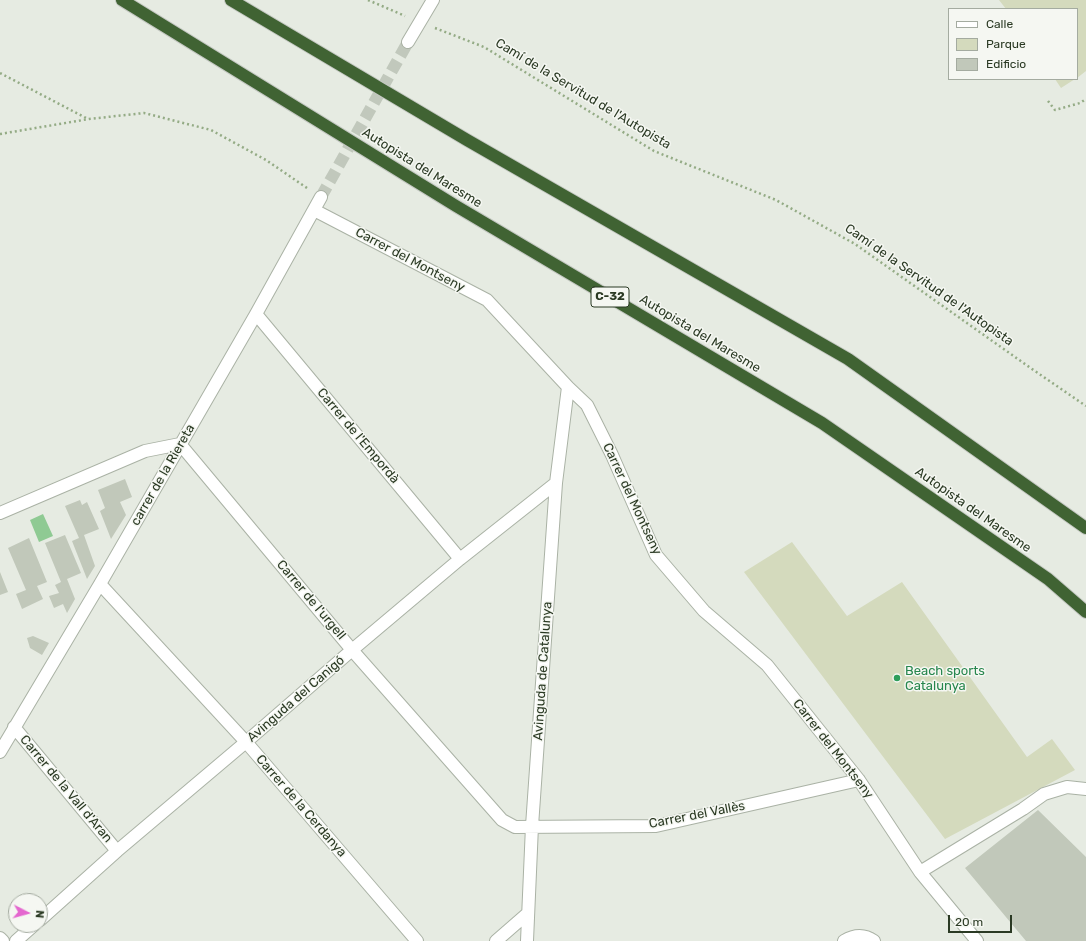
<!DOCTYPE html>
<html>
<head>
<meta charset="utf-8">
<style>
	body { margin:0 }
	#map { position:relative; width:1086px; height:941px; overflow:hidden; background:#e6ebe2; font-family:Rubik,sans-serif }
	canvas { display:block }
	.legend { position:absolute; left:948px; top:8px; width:130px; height:72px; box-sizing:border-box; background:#f5f7f2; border:1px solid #a4aba0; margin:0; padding:5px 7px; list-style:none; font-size:12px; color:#2b3a24 }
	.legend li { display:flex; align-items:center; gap:8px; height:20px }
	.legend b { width:20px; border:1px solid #a4aba0 }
	.north { position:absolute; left:8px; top:893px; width:40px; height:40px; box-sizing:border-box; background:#f5f7f2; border:1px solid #a4aba0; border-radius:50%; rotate:96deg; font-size:11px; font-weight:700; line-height:16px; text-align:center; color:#2b3a24 }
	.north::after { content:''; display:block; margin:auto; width:14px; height:18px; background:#e467cf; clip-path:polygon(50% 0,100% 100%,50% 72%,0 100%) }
	.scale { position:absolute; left:948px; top:915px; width:64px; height:18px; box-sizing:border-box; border:2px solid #2b3a24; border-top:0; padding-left:5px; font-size:12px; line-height:14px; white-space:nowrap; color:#2b3a24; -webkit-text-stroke:3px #f5f7f2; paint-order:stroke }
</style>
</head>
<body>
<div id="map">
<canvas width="1086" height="941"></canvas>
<ul class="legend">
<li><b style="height:5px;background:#fff"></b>Calle</li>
<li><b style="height:11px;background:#d4dabd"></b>Parque</li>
<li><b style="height:11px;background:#c1c8ba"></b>Edificio</li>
</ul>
<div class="north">N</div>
<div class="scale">20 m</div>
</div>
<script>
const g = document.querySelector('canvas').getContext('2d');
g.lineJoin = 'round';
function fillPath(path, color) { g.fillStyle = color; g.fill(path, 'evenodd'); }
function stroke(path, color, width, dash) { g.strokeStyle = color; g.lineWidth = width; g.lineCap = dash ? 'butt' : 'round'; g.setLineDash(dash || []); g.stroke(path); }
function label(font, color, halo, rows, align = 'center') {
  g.font = font + ' Rubik,sans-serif'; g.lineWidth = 3; g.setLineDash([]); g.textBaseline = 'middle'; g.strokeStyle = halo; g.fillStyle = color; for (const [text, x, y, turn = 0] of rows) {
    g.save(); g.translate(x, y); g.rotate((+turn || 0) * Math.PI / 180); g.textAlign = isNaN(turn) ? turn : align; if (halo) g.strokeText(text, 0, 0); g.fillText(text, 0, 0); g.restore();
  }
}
fillPath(new Path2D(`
	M 999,0 L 1086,0 L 1086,71 L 1077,78 L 1077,9 L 1006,9 Z
	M 1055,79 L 1075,79 L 1061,88 Z
	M 792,542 L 847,616 L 902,582 L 1027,757 L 1052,739 L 1075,770 L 945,839 L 744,572 Z`), '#d4dabd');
fillPath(new Path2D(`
	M 43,514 L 53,536 L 39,542 L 30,520 Z`), '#8fca93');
fillPath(new Path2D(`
	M 125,479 L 132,497 L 120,502 L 126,515 L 111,539 L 100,511 L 105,508 L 98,490 Z
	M 80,500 L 82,505 L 87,502 L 99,529 L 84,535 L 95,566 L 87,579 L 72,541 L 79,538 L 65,506 Z
	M 65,535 L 81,573 L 67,579 L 75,599 L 67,613 L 63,604 L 54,608 L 49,596 L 59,593 L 55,585 L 61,582 L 45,543 Z
	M 29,538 L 47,582 L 37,586 L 43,599 L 22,609 L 16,594 L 26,590 L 8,548 Z
	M 0,572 L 8,592 L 0,595 Z
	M 33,636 L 49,643 L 42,655 L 30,648 L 27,638 Z
	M 1038,810 L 1086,857 L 1086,941 L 1026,941 L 965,868 Z`), '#c1c8ba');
stroke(new Path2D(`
	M 321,197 L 408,42`), '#c1c8bc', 12, [12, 6]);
const minor = new Path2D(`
	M 408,42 L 433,0
	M 314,210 L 487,300 L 568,387 L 587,405 L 612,455 L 656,555 L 704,611 L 767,665 L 859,780 L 920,872 L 977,941
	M 256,314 L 460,559
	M 180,444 L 352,650 L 502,820 L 515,827 L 656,826 L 859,780
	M 0,513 L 145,451 L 180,444
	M 100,584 L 246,742 L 417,941
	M 14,727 L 117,851
	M 0,752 L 100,584 L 256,314 L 321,197
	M 920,872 L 1023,809 L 1044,794 L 1067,787 L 1086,789
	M 40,920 L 117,851 L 246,742 L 352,650 L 460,559 L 556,483
	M 0,938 L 3,941
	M 16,941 L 34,925
	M 496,941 L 527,914
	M 527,941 L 532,826 L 556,483 L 568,387
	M 844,941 C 854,935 864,934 874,941`);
const highway = new Path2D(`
	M 122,0 L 456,206 L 822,423 L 1048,579 L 1086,612
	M 231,0 L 467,140 L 848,359 L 1086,528`);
stroke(minor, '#aab2a5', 14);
stroke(highway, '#c4c8c2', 14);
stroke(new Path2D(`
	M 368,0 L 405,16
	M 435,28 L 484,47 L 654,151 L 776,200 L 855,244 L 1032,369 L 1086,406
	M 0,73 L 88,119
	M 1048,101 L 1055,110 L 1080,103 L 1086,99
	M 0,134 L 89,119 L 144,113 L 211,130 L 266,160 L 307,188`), '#94ab85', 2.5, [2, 3]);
stroke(minor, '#fff', 12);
stroke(highway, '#406333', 12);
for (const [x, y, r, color] of [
	[897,678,4,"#2e9e5b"]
]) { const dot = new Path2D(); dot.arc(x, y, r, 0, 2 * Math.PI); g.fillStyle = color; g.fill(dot); stroke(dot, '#f5f7f2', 1.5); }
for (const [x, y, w] of [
	[610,297,38]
]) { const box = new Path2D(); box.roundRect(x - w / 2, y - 10, w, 20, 3); g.fillStyle = '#f5f7f2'; g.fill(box); stroke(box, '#2b3a24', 1); }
label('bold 12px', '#2b3a24', null, [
	["C-32",610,297]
]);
label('13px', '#2b3a24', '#f5f7f2', [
	["Camí de la Servitud de l'Autopista",583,94,31],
	["Autopista del Maresme",422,168,32],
	["Carrer del Montseny",410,260,28],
	["Camí de la Servitud de l'Autopista",929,285,35],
	["Autopista del Maresme",700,334,31],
	["Carrer de l'Empordà",358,436,50],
	["carrer de la Riereta",163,475,-60],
	["Carrer del Montseny",632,499,65],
	["Autopista del Maresme",973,510,35],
	["Carrer de l'urgell",311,600,50],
	["Avinguda de Catalunya",543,671,-86],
	["Avinguda del Canigó",296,699,-41],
	["Carrer del Montseny",833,749,52],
	["Carrer de la Vall d'Aran",66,789,50],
	["Carrer de la Cerdanya",301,806,49],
	["Carrer del Vallès",697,815,-11]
]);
label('13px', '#27864d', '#f5f7f2', [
	["Beach sports",905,671],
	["Catalunya",905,686]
], 'left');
</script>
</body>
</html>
